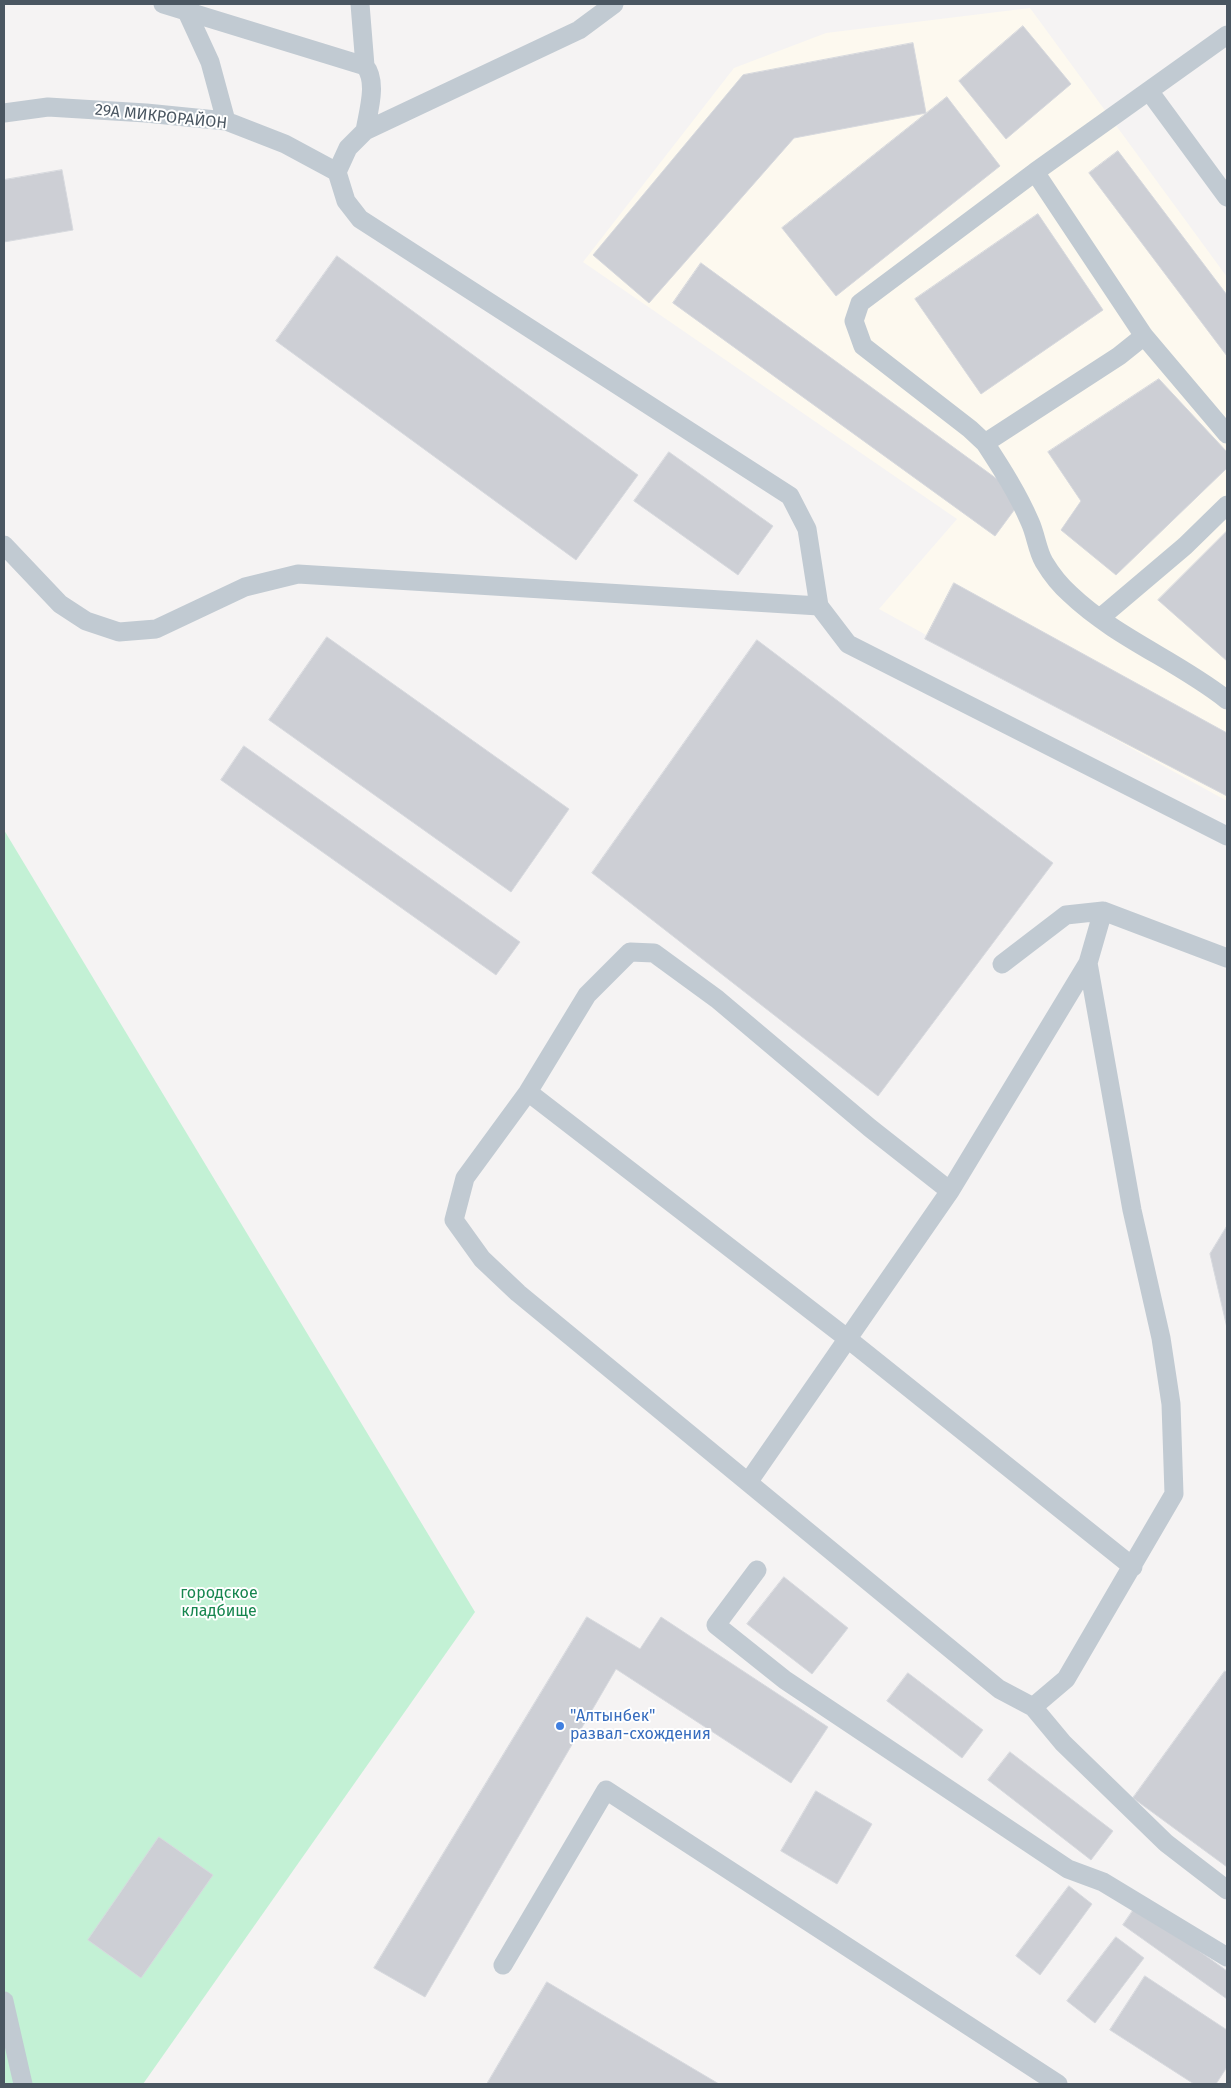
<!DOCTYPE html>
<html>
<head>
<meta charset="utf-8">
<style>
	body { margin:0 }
	#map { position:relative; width:1231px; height:2088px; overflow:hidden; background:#f5f3f3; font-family:"Fira Sans",sans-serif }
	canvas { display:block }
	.frame { position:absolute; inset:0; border:5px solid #4a5661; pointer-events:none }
</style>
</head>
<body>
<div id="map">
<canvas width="1231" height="2088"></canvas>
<div class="frame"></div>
</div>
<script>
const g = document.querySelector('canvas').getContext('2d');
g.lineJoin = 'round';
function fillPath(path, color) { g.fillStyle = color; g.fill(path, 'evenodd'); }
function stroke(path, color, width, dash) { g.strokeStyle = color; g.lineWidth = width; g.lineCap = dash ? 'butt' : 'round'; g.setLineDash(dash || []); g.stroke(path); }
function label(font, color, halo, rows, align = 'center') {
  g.font = font + ' "Fira Sans",sans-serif'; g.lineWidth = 4; g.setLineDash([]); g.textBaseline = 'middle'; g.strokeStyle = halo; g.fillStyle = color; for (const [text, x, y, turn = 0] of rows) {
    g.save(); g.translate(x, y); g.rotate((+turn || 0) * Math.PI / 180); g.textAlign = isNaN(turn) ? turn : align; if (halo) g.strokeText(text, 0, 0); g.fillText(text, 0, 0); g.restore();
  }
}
fillPath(new Path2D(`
	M 1030,8 L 1227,277 L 1227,801 L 879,609 L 957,519 L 583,262 L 734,68 L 826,33 Z`), '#fdf9ef');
fillPath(new Path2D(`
	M 4,830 L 475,1612 L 143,2084 L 4,2084 Z`), '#c3f1d5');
const building = new Path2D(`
	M 1023,26 L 1071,84 L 1006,139 L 959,81 Z
	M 913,43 L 926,113 L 794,138 L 649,303 L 593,255 L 743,75 Z
	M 947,97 L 1000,166 L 836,296 L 782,228 Z
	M 1118,151 L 1227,295 L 1227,356 L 1089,173 Z
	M 62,170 L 73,230 L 4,242 L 4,180 Z
	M 1038,214 L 1103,310 L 981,394 L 915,299 Z
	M 337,256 L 638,475 L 576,560 L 276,341 Z
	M 701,263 L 1023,498 L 995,536 L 673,303 Z
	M 1159,379 L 1227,452 L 1227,468 L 1116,575 L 1061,530 L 1081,501 L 1048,452 Z
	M 669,452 L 773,526 L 738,575 L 634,501 Z
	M 1227,531 L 1227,661 L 1158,600 Z
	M 954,583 L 1227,733 L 1227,796 L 925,639 Z
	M 327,637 L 569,809 L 511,892 L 269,720 Z
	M 757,640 L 1053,863 L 878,1096 L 592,873 Z
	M 244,746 L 520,942 L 496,975 L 221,780 Z
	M 1227,1226 L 1227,1328 L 1210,1254 Z
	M 784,1577 L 848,1628 L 812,1674 L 747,1624 Z
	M 587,1617 L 640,1649 L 661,1617 L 828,1727 L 791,1783 L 616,1669 L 425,1997 L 374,1968 Z
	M 1225,1671 L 1227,1673 L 1227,1867 L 1133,1798 Z
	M 908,1673 L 983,1730 L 962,1758 L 887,1701 Z
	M 1010,1752 L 1113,1831 L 1091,1860 L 988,1780 Z
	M 816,1791 L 872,1824 L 837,1884 L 781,1851 Z
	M 159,1837 L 213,1875 L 141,1978 L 88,1940 Z
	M 1069,1886 L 1092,1904 L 1040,1975 L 1016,1956 Z
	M 1136,1906 L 1227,1971 L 1227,1999 L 1123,1925 Z
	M 1116,1937 L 1144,1958 L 1095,2023 L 1067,2001 Z
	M 1145,1976 L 1227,2030 L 1227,2067 L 1216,2084 L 1194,2084 L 1110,2030 Z
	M 547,1982 L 719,2084 L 487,2084 Z`);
fillPath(building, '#cdcfd5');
stroke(building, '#d7d9de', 1);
stroke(new Path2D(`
	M 163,4 L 365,66 C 378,82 368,112 365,131
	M 360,4 L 365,66
	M 614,4 L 579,30 L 365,131 L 348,148 L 337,172 L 346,201 L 360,219 L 790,496 L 807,529 L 819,606 L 848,644 L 1227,836
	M 187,12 L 210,62 L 226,121
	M 1227,35 L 1035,172 L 1144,336 L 1227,434
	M 1149,91 L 1227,197
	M 4,113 L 48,107 L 146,113 L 226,121 L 285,144 L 337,172
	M 1035,172 L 860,303 L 854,321 L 863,346 L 970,429 L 985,443 L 1119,356 L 1144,336
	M 985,443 C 1002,469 1018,494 1030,522 C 1036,535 1037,550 1044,562 C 1050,572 1061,586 1070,594 C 1116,638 1178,661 1227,700
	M 4,545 L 60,604 L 86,621 L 119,632 L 156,629 L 245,587 L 298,574 L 819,606
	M 1100,618 L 1185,546 L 1227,505
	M 1002,964 L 1066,915 L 1103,911 L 1227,958
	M 528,1092 L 848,1339 L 1133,1567
	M 950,1191 L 870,1128 L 717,999 L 654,953 L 630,952 L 587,995 L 528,1092 L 465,1178 L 454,1220 L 482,1259 L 518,1293 L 999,1689 L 1033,1707 L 1066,1679 L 1174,1494 L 1171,1404 L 1161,1338 L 1132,1210 L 1088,963 L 1103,911
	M 749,1481 L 950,1191 L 1088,963
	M 757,1570 L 716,1625 L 785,1680 L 1068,1869 L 1103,1882 L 1227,1957
	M 1033,1707 L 1063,1743 L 1166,1843 L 1227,1890
	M 503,1965 L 606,1790 L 1058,2084
	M 4,2001 L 23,2084`), '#c1cad2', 19);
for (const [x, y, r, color] of [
	[560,1726,5,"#3f7fe0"]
]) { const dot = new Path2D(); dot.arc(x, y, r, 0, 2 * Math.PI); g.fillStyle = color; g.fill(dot); stroke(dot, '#fff', 2); }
label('16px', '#4a5661', '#fff', [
	["29А МИКРОРАЙОН",161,117,6]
]);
label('16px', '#17864f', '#fff', [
	["городское",219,1594],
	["кладбище",219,1612]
]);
label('16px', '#366cbe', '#fff', [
	["\"Алтынбек\"",570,1717],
	["развал-схождения",570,1735]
], 'left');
</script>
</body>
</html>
